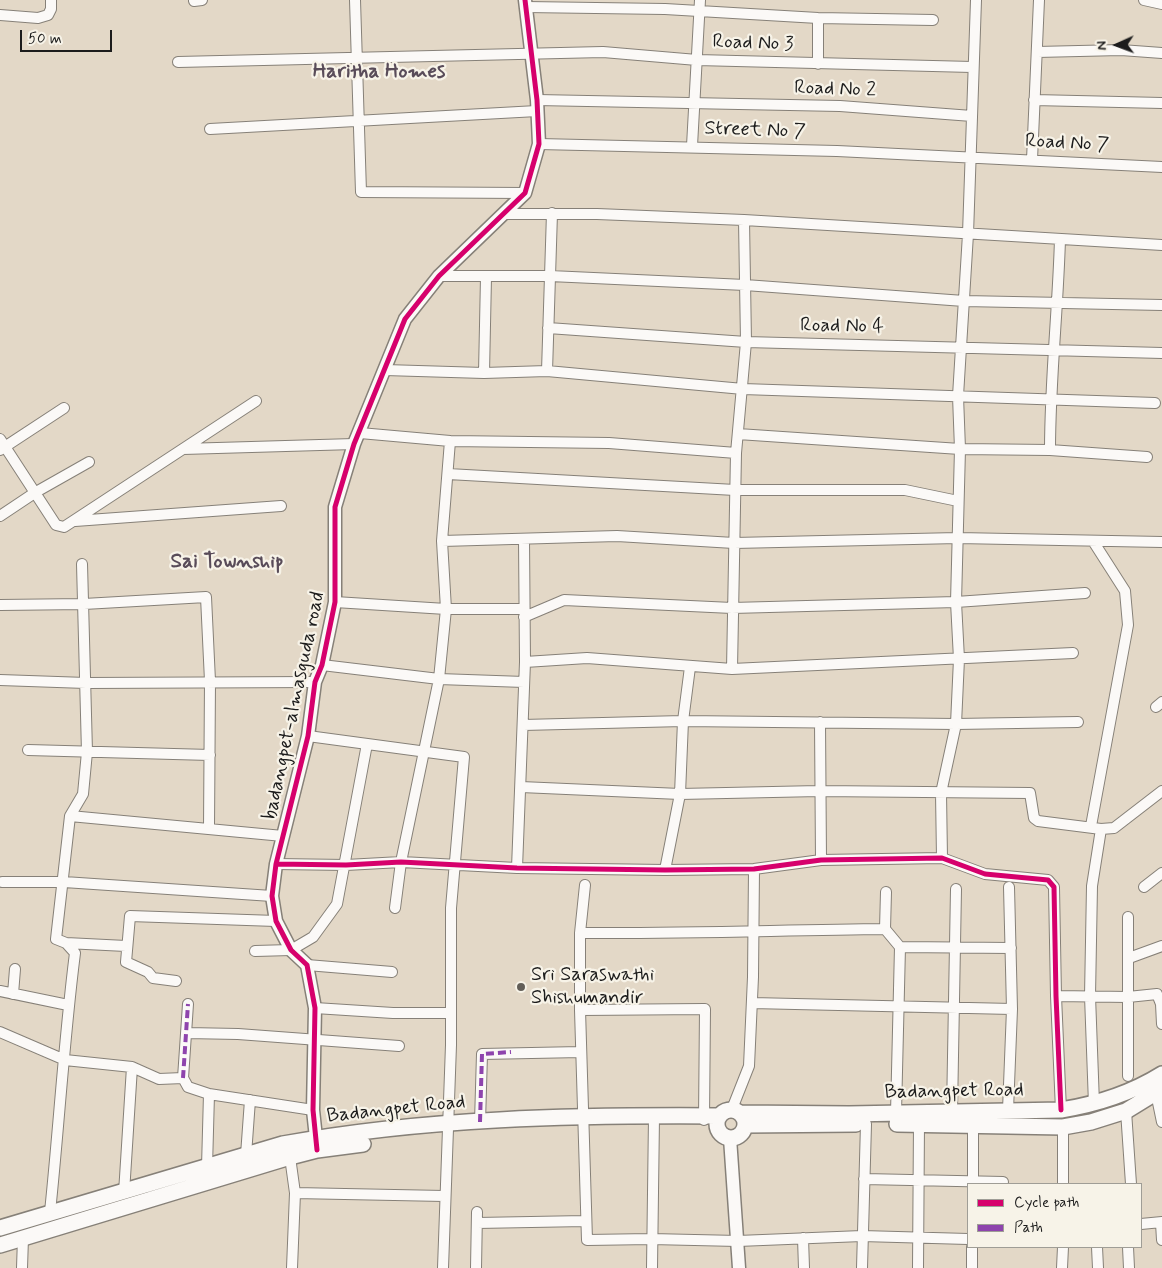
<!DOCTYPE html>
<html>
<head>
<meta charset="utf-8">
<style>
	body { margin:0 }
	#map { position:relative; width:1162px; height:1268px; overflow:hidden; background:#e3d8c7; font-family:Mynerve,sans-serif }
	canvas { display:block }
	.legend { position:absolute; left:967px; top:1183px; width:175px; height:65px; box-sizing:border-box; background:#f7f3e8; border:1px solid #9f9d96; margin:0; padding:6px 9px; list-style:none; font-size:15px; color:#1c1c1c }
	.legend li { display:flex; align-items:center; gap:10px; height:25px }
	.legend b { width:25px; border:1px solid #9f9d96 }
	.north { position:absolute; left:1092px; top:20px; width:50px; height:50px; -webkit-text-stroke:4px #f7f3e8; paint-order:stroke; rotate:268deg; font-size:14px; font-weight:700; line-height:20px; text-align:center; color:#1c1c1c }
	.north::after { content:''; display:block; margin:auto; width:18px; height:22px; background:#1c1c1c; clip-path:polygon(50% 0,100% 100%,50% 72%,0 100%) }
	.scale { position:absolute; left:20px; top:30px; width:92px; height:22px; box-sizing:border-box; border:2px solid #1c1c1c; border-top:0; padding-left:6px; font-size:15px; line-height:18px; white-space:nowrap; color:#1c1c1c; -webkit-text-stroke:4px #f7f3e8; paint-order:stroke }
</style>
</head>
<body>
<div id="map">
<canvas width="1162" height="1268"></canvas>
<ul class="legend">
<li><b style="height:6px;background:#d6006c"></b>Cycle path</li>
<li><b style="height:6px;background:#8e44ad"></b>Path</li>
</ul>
<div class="north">N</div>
<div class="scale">50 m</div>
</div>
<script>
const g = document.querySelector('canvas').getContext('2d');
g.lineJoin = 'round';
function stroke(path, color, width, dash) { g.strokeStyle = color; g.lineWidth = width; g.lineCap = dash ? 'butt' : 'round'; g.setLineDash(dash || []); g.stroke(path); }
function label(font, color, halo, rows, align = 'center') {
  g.font = font + ' Mynerve,sans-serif'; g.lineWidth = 4.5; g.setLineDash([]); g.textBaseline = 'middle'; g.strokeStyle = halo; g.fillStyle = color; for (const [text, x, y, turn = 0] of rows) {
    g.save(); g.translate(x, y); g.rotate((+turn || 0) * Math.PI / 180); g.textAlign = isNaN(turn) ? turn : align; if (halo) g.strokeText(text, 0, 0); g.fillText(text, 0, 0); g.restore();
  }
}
const minor = new Path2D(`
	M 355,0 L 361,192 L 525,193
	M 1144,0 L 1162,4
	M 194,1 L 202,0
	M 526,7 L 665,9 L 818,18 L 933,20
	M 0,15 L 38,18 L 48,15 L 51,9 L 51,0
	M 1037,52 L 1121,50 L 1162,53
	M 178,62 L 603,52 L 697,60 L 972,67
	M 818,64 L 818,18
	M 537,100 L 840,106 L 972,116
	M 1034,100 L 1162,103
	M 210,129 L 537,111
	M 539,144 L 837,151 L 1162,167
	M 692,146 L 700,0
	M 1032,160 L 1039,0
	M 503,214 L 597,214 L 744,220 L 1162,245
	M 439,276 L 550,276 L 745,285 L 964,301 L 1162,305
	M 548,328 L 746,342 L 1162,353
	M 385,370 L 484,373 L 547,371 L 743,389 L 1155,403
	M 547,371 L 552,213
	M 484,373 L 486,277
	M 360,433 L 450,441 L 442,541 L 446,609 L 439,679 L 401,862 L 395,908
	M 738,434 L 960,449 L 1050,450 L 1147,457
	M 0,439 L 56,525 L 64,527 L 256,401
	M 450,441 L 609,443 L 736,453
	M 183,449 L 354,444
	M 0,450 L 64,408
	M 1050,450 C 1050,380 1058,309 1060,239
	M 448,474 L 735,490 L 905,490 L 958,501
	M 0,516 L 36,492 L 89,462
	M 75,521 L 281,506
	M 442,541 L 617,536 L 734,543 L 958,538 L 1162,542
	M 335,602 L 446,609 L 524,609
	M 0,605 L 84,604 L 206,597 L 210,681 L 209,828
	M 524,617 L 564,600 L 732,608 L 956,602 L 1085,593
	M 525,662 L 587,658 L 732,669 L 1073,653
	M 322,665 L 439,679 L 524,682
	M 732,669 L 736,453 L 746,342 L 744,220
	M 0,680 L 86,683 L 315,682
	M 1156,707 L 1162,702
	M 820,722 L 821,860
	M 523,725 L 683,721 L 956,724 L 1078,722
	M 308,736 L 464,757 L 451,908 L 451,1045 L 443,1268
	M 28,750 L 210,755
	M 521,787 L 680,794 L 819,791 L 1030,793 L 1034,818 L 1038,821 L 1101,829 L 1114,828 L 1162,791
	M 70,816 L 283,836
	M 1091,826 L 1128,625 L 1125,591 L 1093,541
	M 942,858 L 941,793 L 956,724 L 959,659 L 956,602 L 960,449 L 958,396 L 968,234 L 976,0
	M 276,864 L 346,865 L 401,862 L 517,868 L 665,870 L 754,869 L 821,860 L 942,858 L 985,874 L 1048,880 L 1054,887 L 1056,996 L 1061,1110
	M 517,868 L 525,662 L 524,539
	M 665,870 L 680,794 L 683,721 L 690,667
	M 2,882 L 64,882 L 272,896
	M 585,885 L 580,933 L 580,1010 L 587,1240 L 651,1239 L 738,1241 L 862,1236 L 968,1239
	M 1144,887 L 1162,873
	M 886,892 L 885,929 L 900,947 L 896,1113
	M 1128,917 L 1128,1076
	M 580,933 C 682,934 783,930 885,929
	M 66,943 L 126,946
	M 900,947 L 1011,948
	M 255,951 L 291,950 L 313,937 L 337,904 L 367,744
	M 1129,958 L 1162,946
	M 307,965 L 392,972
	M 176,981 L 153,978 L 148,972 L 126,962 L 130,916 L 276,921
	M 0,991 L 68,1005
	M 13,994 L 15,969
	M 1056,996 L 1128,997 L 1157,994 L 1161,1004 L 1162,1024
	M 752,1003 L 1012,1009
	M 315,1008 L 393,1013 L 450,1013
	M 580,1010 L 705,1009 L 704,1120
	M 0,1032 L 65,1060 L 132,1067 L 159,1079 L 183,1078 L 188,1087 L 209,1094 L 313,1110
	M 187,1033 L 238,1034 L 399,1046
	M 183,1078 L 188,1004
	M 1156,1093 L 1162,1122
	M 1094,1104 L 1090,996 L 1092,886 L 1101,829
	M 732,1109 L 749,1066 L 753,977 L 754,869
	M 1008,1110 L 1012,1009 L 1009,887
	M 1126,1111 L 1131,1184
	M 952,1112 L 956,889
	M 480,1122 L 482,1054 L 581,1052
	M 1063,1127 L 1063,1184
	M 246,1155 L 250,1100
	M 290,1157 L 295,1193 L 292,1268
	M 207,1167 L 209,1094
	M 864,1179 L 1003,1182
	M 973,1184 L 973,1124
	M 124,1193 L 132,1067
	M 295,1193 L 444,1196
	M 50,1212 C 59,1126 64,1039 75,953 L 66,943 L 56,939 L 70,816 L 83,794 L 87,752 L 82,564
	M 477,1223 L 585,1221
	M 1161,1223 L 1162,1240
	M 1141,1224 L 1162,1222
	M 803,1238 L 804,1268
	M 1097,1247 L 1098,1268
	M 1128,1247 L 1129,1268
	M 22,1268 L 23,1238
	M 476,1268 L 477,1212
	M 652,1268 L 654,1117
	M 862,1268 L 866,1124
	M 918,1268 L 919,1123
	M 972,1268 L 972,1247
	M 1062,1268 L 1063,1247`);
const tertiary = new Path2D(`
	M 730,1138 L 739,1268
	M 317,1147 L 313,1110 L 315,1008 L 307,965 L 291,950 L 276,921 L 272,896 L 276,864 L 308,736 L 315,682 L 322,665 L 335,602 L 335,507 L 354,444 L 405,319 L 439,276 L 525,193 L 539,144 L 537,100 L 525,0`);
const secondary = new Path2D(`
	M717 1124a14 14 0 1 1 28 0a14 14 0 1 1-28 0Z
	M 740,1113 L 849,1114 L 1061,1110 C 1098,1104 1130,1094 1162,1074
	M 897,1124 L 1063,1127 L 1091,1122 L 1126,1111 L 1162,1089
	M 745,1125 L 856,1124
	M 0,1228 L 283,1144 C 424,1118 575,1115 719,1116
	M 0,1245 L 290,1157 L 317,1150 L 363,1144`);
stroke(minor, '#868078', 12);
stroke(tertiary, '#868078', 15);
stroke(secondary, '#868078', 18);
stroke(minor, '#fbf9f7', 10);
stroke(tertiary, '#fbf9f7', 12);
stroke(secondary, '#fbf9f7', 15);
stroke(new Path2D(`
	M 183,1078 L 188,1004
	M 480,1122 L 482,1054 L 511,1052`), '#8e44ad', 4, [8, 4]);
stroke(new Path2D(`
	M 276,864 L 346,865 L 401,862 L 517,868 L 665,870 L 754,869 L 821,860 L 942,858 L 985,874 L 1048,880 L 1054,887 L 1056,996 L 1061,1110
	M 317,1150 L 313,1110 L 315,1008 L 307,965 L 291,950 L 276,921 L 272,896 L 276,864 L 308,736 L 315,682 L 322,665 L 335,602 L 335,507 L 354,444 L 405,319 L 439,276 L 525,193 L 539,144 L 537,100 L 525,0`), '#d6006c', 5);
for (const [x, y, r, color] of [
	[521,987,5,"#625e58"]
]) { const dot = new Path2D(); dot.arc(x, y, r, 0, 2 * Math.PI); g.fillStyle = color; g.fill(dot); stroke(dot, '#f7f3e8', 2); }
label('20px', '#1c1c1c', '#f7f3e8', [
	["Road No 3",753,44,2],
	["Road No 2",835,90,2],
	["Street No 7",755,131,2],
	["Road No 7",1067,144,3],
	["Road No 4",842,327,1],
	["badangpet-almasguda road",295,706,-78],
	["Badangpet Road",954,1092,-1],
	["Badangpet Road",396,1110,-6]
]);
label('20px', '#1c1c1c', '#f7f3e8', [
	["Sri Saraswathi",531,976],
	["Shishumandir",531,999]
], 'left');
label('bold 21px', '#594c59', '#f7f3e8', [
	["Haritha Homes",379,73],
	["Sai Township",227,563]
]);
</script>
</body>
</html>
